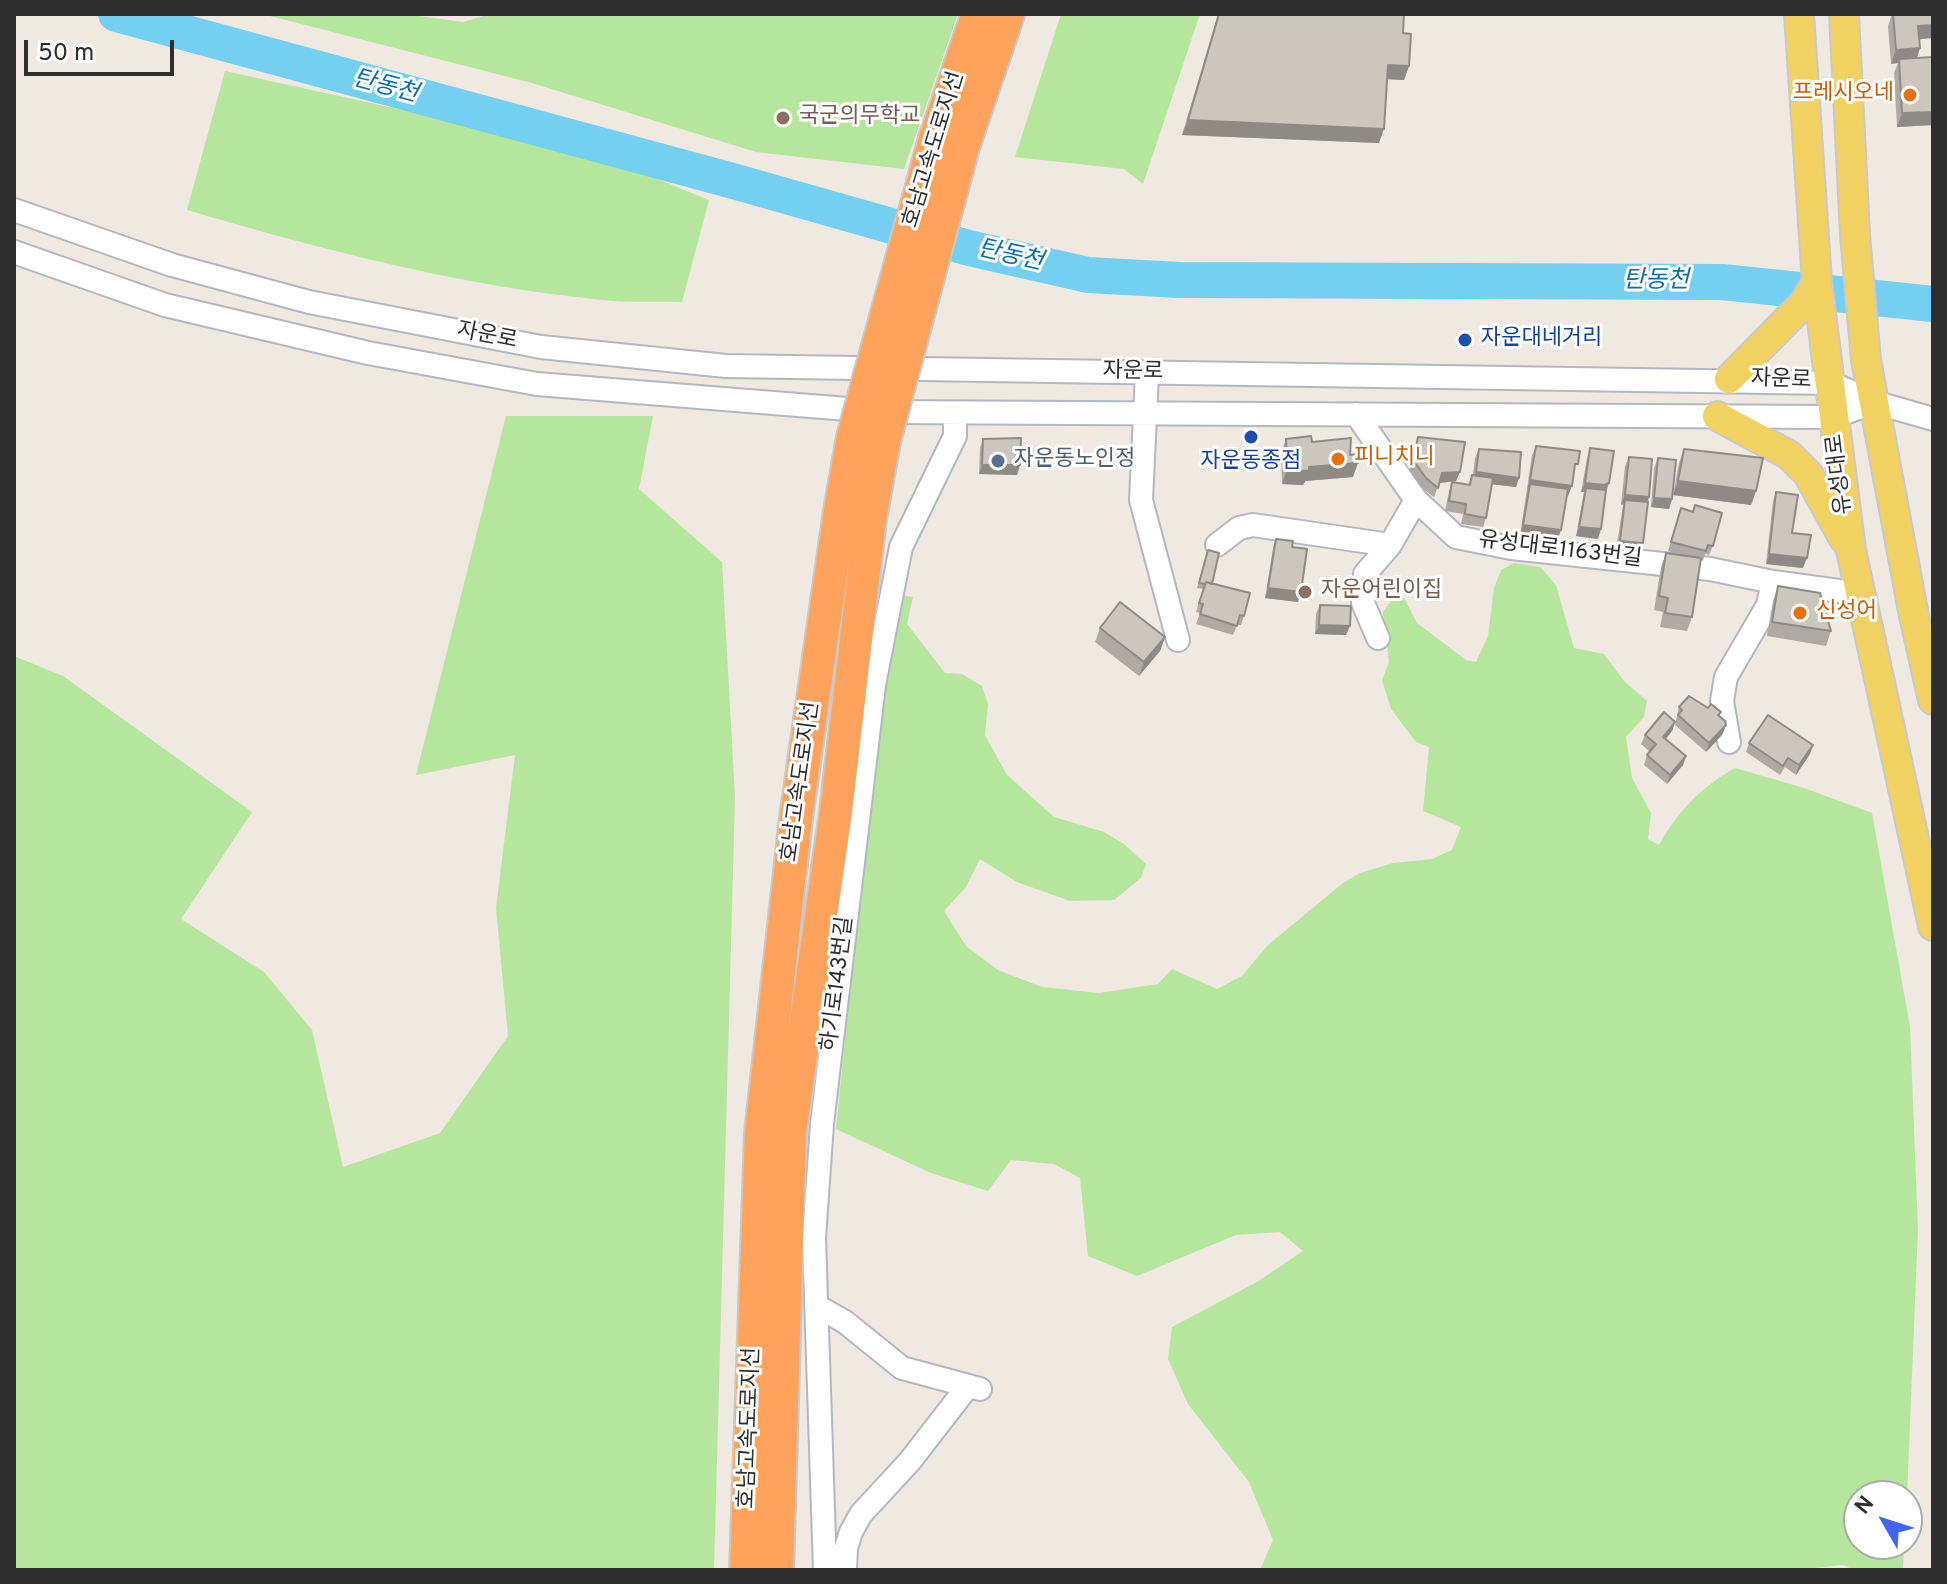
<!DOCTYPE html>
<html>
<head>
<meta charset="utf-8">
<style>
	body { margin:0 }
	#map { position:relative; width:1947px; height:1584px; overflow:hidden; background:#efe9e1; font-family:Overpass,sans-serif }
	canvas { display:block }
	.frame { position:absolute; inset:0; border:16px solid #2e2e2e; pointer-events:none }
	.north { position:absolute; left:1843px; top:1480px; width:80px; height:80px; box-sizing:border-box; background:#fff; border:2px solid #ababab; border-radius:50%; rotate:309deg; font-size:22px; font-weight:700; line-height:32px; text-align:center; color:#2e2e2e }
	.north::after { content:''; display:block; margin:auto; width:28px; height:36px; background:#4264fb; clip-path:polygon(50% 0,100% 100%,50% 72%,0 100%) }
	.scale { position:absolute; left:24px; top:40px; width:150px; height:36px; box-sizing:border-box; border:4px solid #2e2e2e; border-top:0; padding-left:10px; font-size:24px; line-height:28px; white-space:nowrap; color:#2e2e2e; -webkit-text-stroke:6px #fff; paint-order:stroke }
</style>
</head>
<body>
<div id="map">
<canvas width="1947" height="1584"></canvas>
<div class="frame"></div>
<div class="north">N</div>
<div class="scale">50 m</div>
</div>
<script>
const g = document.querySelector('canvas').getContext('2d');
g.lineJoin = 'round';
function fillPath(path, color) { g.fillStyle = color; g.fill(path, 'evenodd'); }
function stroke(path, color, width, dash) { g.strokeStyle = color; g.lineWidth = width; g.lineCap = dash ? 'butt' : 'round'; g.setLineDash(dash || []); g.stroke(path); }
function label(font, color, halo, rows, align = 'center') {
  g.font = font + ' Overpass,"Noto Sans KR",sans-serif'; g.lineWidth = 6; g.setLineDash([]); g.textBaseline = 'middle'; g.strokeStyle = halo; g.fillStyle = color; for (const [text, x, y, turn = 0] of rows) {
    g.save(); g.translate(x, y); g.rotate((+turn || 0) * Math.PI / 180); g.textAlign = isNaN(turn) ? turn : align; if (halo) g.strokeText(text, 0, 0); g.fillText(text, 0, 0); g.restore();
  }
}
fillPath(new Path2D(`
	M 262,14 L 404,14 L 463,22 L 490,14 L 958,14 L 904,169 L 756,152 L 532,83 Z
	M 1061,14 L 1200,14 L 1143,184 L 1124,169 L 1015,157 Z
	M 225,71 L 471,125 L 623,165 L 709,200 L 682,302 C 655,301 629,303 603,300 C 461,286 323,250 187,210 Z
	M 506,416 L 653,416 L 639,489 L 722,562 L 735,797 L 714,1570 L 14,1570 L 14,656 L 63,676 L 252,812 L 181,919 L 264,972 L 312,1030 L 343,1167 L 440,1133 L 508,1036 L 496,908 L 515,755 L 416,775 Z
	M 1514,563 L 1540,567 L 1556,585 L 1574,648 L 1604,654 L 1624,681 L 1647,701 L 1644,717 L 1626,737 L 1632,778 L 1651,813 L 1648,839 L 1659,845 C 1679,810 1700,788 1735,768 L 1804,788 L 1872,813 L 1910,1027 L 1918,1230 L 1907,1496 L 1859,1496 L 1859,1544 L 1904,1544 L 1903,1570 L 1854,1570 L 1843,1565 L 1794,1570 L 1260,1570 L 1273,1540 L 1249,1482 L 1188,1404 L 1168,1359 L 1172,1327 L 1257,1282 L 1303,1251 L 1280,1232 L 1236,1235 L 1137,1276 L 1088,1256 L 1080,1178 L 1054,1164 L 1011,1160 L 988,1191 L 931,1173 L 836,1129 L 869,800 L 899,595 L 913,597 L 907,624 L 945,673 L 962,674 L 982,686 L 988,704 L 985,735 L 1007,775 L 1054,817 L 1104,832 L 1124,844 L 1146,864 L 1141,878 L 1114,900 L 1070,901 L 1017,882 L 980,859 L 966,887 L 944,911 L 966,946 L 998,970 L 1042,987 L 1099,993 L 1158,984 L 1172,969 L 1217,989 L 1242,976 L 1268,945 L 1343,883 L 1360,873 L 1393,863 L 1432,859 L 1452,850 L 1461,827 L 1423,811 L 1429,747 L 1416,742 L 1391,709 L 1382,680 L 1389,662 L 1383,612 L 1393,598 L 1404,598 L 1417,623 L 1466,660 L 1476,662 L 1488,636 L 1494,588 L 1501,570 Z`), '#b6e59e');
stroke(new Path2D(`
	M 116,14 L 733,181 L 969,248 L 1088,275 L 1179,280 L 1722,282 L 1933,304`), '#75cff0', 36);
const minor = new Path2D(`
	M 14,210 L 172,265 L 309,302 L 541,347 L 726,366 L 1831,383 L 1874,402 L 1933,419
	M 14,252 L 165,305 L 368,353 L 537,384 L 885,412 L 1834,417 L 1874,402
	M 1147,374 L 1141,500 L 1178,640
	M 1356,414 L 1416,500 L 1456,537 L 1511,548 L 1710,569 L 1773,582 L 1861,594
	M 1217,545 L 1239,528 L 1253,525 L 1390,545
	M 1378,638 L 1363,603 L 1365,574 L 1390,545 L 1416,500
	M 1729,742 L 1722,701 L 1726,677 L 1768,605 L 1773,582
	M 817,1306 L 845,1322 L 902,1368 L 980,1389
	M 825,1570 L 814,1238 L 822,1124 L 874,685 L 901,547 L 955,436 L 955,413
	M 845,1570 L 846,1548 L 851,1532 L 861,1514 L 910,1461 L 968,1386`);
const major = new Path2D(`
	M 1799,14 L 1817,282 L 1851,550 L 1933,926
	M 1844,14 L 1855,235 L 1866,360 L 1914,616 L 1933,700
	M 1729,379 L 1804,303 L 1817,282
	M 1717,416 L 1789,455 L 1808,474 L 1844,539`);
const highway = new Path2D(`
	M 935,139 L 978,14
	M 963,147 L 1008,14
	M 746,1570 L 761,1133 L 796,818 L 840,511 L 853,437
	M 777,1570 L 790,1132 L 836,812 L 870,519 L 884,441`);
stroke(minor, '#b4b7c1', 26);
stroke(major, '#c9c9c9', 32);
stroke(highway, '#c9c9c9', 36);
stroke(minor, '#fff', 22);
stroke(major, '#f2d163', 28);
stroke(highway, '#ffa35c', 32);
const highwayBridge = new Path2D(`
	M 853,437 L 935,139
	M 884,441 L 963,147`);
stroke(highwayBridge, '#c9c9c9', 36, []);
stroke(highwayBridge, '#ffa35c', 32);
fillPath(new Path2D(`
	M 1218,14 L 1404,14 L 1403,33 L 1409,66 L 1404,80 L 1387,79 L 1379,143 L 1182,135 Z
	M 1892,14 L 1933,14 L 1920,39 L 1920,48 L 1917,58 L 1933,57 L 1933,125 L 1897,127 L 1894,73 L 1898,63 L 1891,64 L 1888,26 Z
	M 1418,437 L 1456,481 L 1439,483 L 1434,497 L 1422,488 L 1409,470 Z
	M 983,439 L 1020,465 L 1017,475 L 979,474 L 980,448 Z
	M 1286,439 L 1312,442 L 1350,455 L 1353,477 L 1305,481 L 1303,485 L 1282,484 L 1281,453 Z
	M 1536,446 L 1575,473 L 1574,473 L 1568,496 L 1567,496 L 1558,539 L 1520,535 L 1532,455 Z
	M 1590,448 L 1606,492 L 1598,539 L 1576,536 L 1584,492 L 1581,492 L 1587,458 Z
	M 1479,449 L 1519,478 L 1516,487 L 1492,484 L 1486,518 L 1483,527 L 1461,524 L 1463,514 L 1445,511 L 1449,491 L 1452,482 L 1468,485 L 1472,475 L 1473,475 L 1475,458 Z
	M 1684,449 L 1756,491 L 1751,505 L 1673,495 L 1679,463 Z
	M 1629,457 L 1649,497 L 1640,552 L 1616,550 L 1623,505 L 1621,504 L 1625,466 Z
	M 1658,458 L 1672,499 L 1669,509 L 1651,507 L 1654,468 Z
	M 1776,492 L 1792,533 L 1803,568 L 1766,564 L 1773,501 Z
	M 1681,508 L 1713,546 L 1709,555 L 1705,554 L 1703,561 L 1701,560 L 1692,617 L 1687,631 L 1660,627 L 1663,612 L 1654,610 L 1661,567 L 1666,553 L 1682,555 L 1668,551 Z
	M 1276,539 L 1292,547 L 1298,602 L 1265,598 L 1273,548 Z
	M 1208,550 L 1212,584 L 1244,616 L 1241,625 L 1237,625 L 1233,635 L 1196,624 L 1200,613 L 1196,612 L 1203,589 L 1197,588 Z
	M 1778,586 L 1831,631 L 1826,646 L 1767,636 L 1773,601 Z
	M 1320,605 L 1346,635 L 1315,634 L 1316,614 Z
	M 1100,628 L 1165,637 L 1160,651 L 1139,676 L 1095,642 Z
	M 1679,707 L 1708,708 L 1721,712 L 1719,716 L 1726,725 L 1722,735 L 1706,752 L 1675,725 Z
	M 1675,722 L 1672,731 L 1666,739 L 1686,756 L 1683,765 L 1667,784 L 1644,765 L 1647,755 L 1650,752 L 1641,744 L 1645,735 Z
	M 1749,743 L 1810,754 L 1796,775 L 1785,767 L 1780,775 L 1746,752 Z`), '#afaba4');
fillPath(new Path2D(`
	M 1933,25 L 1933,38 L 1913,40 L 1918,26 Z
	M 1920,48 L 1915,62 L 1899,59 L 1898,63 L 1891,64 L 1896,50 Z
	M 1388,65 L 1409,66 L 1404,80 L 1383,79 Z
	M 1933,112 L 1933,125 L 1897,127 L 1902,113 Z
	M 1188,120 L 1384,129 L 1379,143 L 1182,135 Z
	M 1358,463 L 1353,477 L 1305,481 L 1303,485 L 1282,484 L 1287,470 L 1309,467 Z
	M 982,465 L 1020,465 L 1017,475 L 979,474 Z
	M 1460,472 L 1456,481 L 1439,483 L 1442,473 Z
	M 1476,472 L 1519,478 L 1516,487 L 1472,482 Z
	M 1530,480 L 1572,486 L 1568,496 L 1529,490 L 1530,484 L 1527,490 Z
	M 1678,481 L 1756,491 L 1751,505 L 1673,495 Z
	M 1585,483 L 1609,483 L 1606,492 L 1586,488 L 1584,492 L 1581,492 Z
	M 1625,495 L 1649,497 L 1645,507 L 1625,500 L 1623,505 L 1621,504 Z
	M 1654,498 L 1672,499 L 1669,509 L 1651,507 Z
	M 1523,525 L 1561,530 L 1558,539 L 1520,535 Z
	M 1579,527 L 1601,529 L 1598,539 L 1576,536 Z
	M 1620,541 L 1643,543 L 1640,552 L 1616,550 Z
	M 1769,554 L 1807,558 L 1803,568 L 1766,564 Z
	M 1268,588 L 1301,592 L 1298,602 L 1265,598 Z
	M 1319,625 L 1350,626 L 1346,635 L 1315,634 Z
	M 1165,637 L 1160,651 L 1139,676 L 1144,662 Z
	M 1675,722 L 1672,731 L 1660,746 L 1663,737 Z
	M 1726,725 L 1722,735 L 1706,752 L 1709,743 Z
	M 1813,745 L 1810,754 L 1796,775 L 1799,765 Z
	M 1686,756 L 1683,765 L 1667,784 L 1670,775 Z`), '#8e8b86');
const building = new Path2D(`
	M 1219,14 L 1404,14 L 1403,33 L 1411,34 L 1409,66 L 1388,65 L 1384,129 L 1188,120 Z
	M 1893,14 L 1933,14 L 1933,25 L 1918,26 L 1920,48 L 1896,50 Z
	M 1933,57 L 1933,112 L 1902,113 L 1899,59 Z
	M 1311,436 L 1312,442 L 1351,438 L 1350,455 L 1358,454 L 1358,463 L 1309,467 L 1309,471 L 1287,470 L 1286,439 Z
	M 1418,437 L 1465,442 L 1460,472 L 1442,473 L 1438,488 L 1426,478 L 1413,460 Z
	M 1021,438 L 1020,465 L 982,465 L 983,439 Z
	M 1536,446 L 1580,451 L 1578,464 L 1575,464 L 1572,486 L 1530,480 Z
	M 1590,448 L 1614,451 L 1609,483 L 1604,485 L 1585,483 Z
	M 1479,449 L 1521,452 L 1519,478 L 1476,472 Z
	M 1684,449 L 1763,458 L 1756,491 L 1678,481 Z
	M 1629,457 L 1652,459 L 1649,497 L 1625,495 Z
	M 1658,458 L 1676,460 L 1672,499 L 1654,498 Z
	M 1472,475 L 1493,478 L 1486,518 L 1465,514 L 1466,504 L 1449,501 L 1452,482 L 1470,485 Z
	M 1530,484 L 1568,489 L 1561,530 L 1523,525 Z
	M 1586,488 L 1606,490 L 1601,529 L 1579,527 Z
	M 1776,492 L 1798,495 L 1792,533 L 1811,535 L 1807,558 L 1769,554 Z
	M 1625,500 L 1648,502 L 1643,543 L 1620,541 Z
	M 1695,505 L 1722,513 L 1713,546 L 1708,545 L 1706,551 L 1671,542 L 1681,508 L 1693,512 Z
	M 1276,539 L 1293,541 L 1292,547 L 1307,549 L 1301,592 L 1268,588 Z
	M 1208,550 L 1219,553 L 1212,584 L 1206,582 L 1205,584 L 1199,583 Z
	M 1666,553 L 1701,558 L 1692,617 L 1665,613 L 1668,598 L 1659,596 Z
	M 1206,582 L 1250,593 L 1244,616 L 1240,615 L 1237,626 L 1200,614 L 1203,604 L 1199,603 Z
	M 1778,586 L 1820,593 L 1831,631 L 1772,622 Z
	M 1120,602 L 1165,637 L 1144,662 L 1100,628 Z
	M 1320,605 L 1351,606 L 1350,626 L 1319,625 Z
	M 1689,696 L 1708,708 L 1711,704 L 1721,712 L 1718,715 L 1725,721 L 1726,725 L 1709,743 L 1678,715 L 1682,710 L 1679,707 Z
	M 1664,712 L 1675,722 L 1663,737 L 1686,756 L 1670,775 L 1647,755 L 1656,744 L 1645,735 Z
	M 1768,715 L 1813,745 L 1799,765 L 1788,758 L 1783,766 L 1749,743 Z`);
fillPath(building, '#cbc7bf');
stroke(building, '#8e8b86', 2);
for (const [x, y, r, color] of [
	[1910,95,8,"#e8710a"],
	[783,118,8,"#8d6e63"],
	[1465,340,8,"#1a4fb4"],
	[1251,437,8,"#1a4fb4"],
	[1338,459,8,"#e8710a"],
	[998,461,8,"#5c6f8a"],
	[1305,592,8,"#8d6e63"],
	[1800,613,8,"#e8710a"]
]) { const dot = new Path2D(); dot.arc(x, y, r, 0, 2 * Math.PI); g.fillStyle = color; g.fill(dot); stroke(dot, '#fff', 3); }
label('22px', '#c56008', '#fff', [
	["프레시오네",1894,95,"right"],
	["피니치니",1354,459],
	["신성어",1816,613]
], 'left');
label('22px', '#785e54', '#fff', [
	["국군의무학교",799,118],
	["자운어린이집",1321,592]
], 'left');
label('22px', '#2e2e2e', '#fff', [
	["호남고속도로지선",935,150,-73],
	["자운로",487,337,11],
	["자운로",1133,373,1],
	["자운로",1781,381,2],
	["유성대로",1841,474,-97],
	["유성대로1163번길",1560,551,7],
	["호남고속도로지선",802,782,-82],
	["하기로143번길",839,984,-83],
	["호남고속도로지선",751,1428,-88]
]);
label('22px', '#164399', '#fff', [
	["자운대네거리",1481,340],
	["자운동종점",1251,463,"center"]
], 'left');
label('22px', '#4e5e75', '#fff', [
	["자운동노인정",1014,461]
], 'left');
label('italic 24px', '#0d6fa3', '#fff', [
	["탄동천",385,88,15],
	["탄동천",1010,257,13],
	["탄동천",1656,282]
]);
</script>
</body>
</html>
